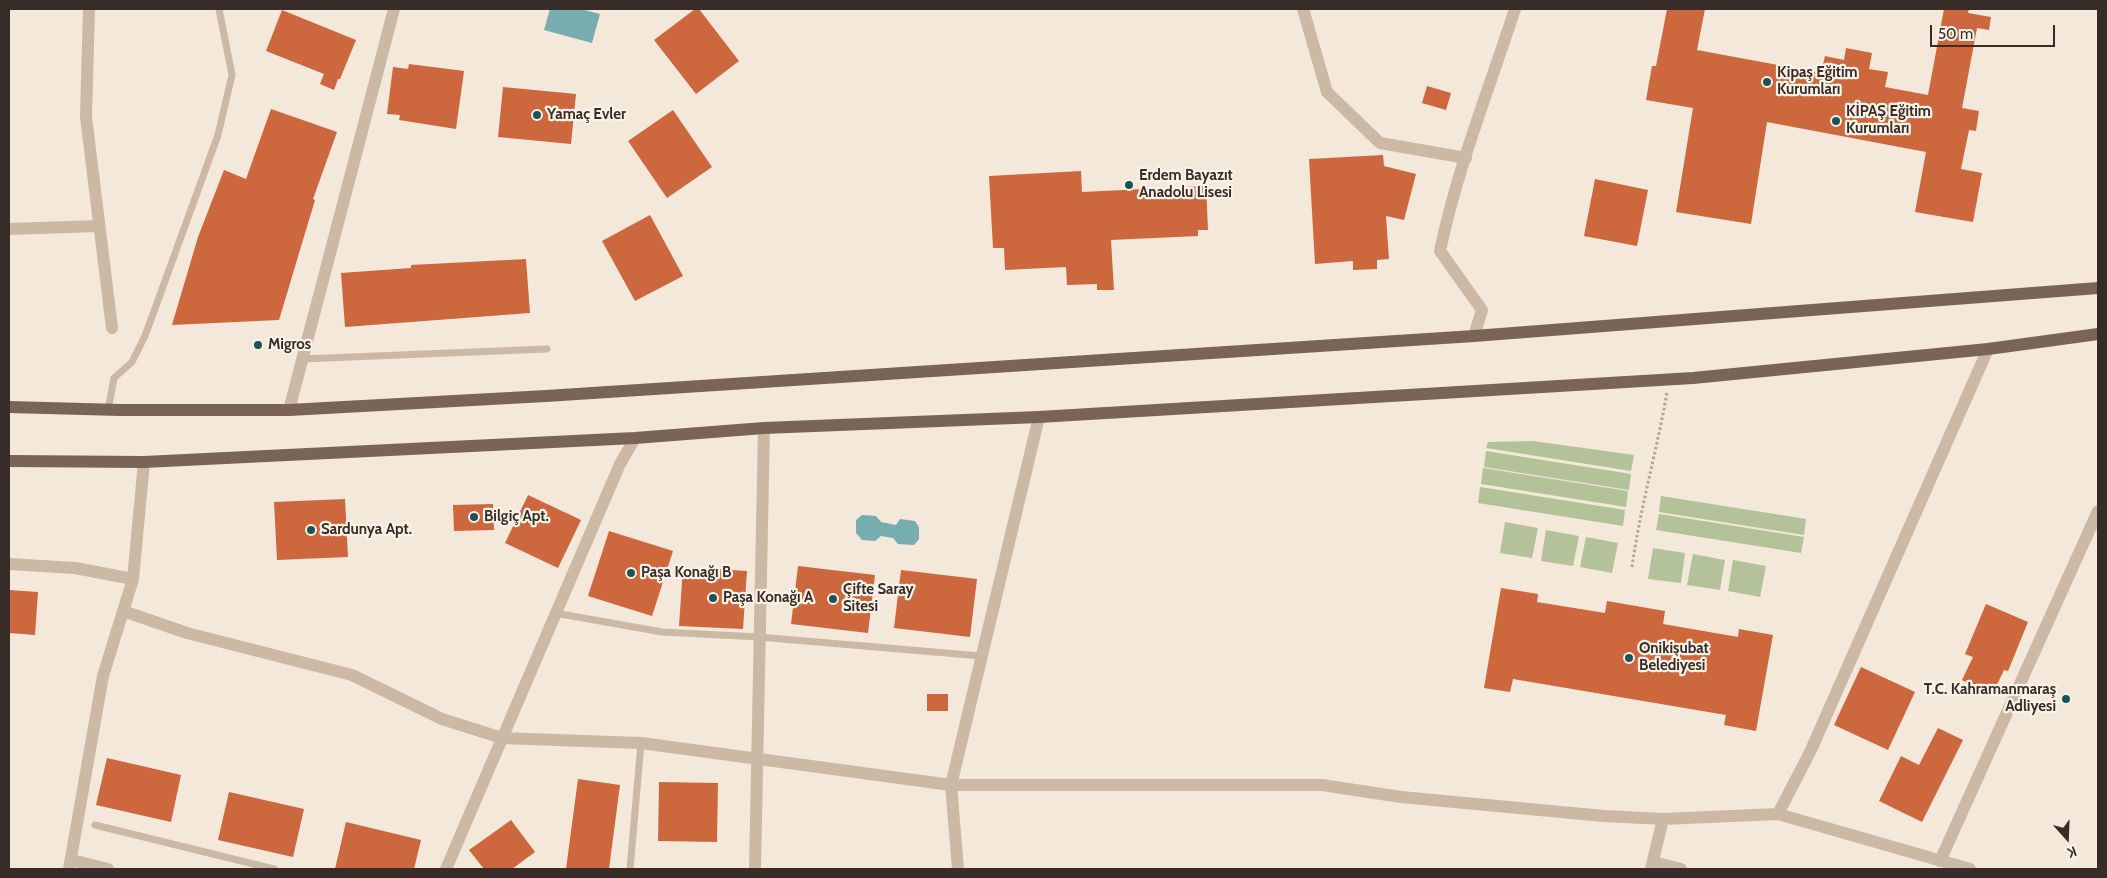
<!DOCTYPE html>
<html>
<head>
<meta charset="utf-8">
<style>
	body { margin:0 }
	#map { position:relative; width:2107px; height:878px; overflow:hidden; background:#f3e8d9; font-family:Cabin,sans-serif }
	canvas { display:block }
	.frame { position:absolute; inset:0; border:10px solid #372c27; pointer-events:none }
	.north { position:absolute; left:2042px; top:813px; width:50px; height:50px; -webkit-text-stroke:4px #faf2e6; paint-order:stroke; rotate:160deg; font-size:14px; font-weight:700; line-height:20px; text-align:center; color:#372c27 }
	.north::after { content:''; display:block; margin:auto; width:18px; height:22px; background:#372c27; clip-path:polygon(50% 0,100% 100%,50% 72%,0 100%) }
	.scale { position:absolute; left:1930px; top:25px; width:125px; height:22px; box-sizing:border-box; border:2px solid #372c27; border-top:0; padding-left:6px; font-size:15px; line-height:18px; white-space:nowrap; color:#372c27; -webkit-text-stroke:4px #faf2e6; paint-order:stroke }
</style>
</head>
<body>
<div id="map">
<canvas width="2107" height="878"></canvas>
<div class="frame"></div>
<div class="north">K</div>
<div class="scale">50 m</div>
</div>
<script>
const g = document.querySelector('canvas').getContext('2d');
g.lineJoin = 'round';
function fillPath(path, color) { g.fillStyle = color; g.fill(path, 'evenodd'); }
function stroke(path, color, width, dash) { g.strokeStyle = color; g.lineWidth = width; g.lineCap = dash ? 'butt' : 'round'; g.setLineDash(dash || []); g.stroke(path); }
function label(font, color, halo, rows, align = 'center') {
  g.font = font + ' Cabin,sans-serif'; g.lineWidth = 4.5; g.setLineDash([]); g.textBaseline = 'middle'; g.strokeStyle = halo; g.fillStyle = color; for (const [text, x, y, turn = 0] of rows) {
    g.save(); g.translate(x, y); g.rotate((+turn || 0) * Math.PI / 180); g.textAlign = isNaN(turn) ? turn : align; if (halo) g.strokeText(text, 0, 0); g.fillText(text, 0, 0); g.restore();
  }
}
fillPath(new Path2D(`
	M 1533,441 L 1634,455 L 1631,471 L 1486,448 L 1488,442 Z
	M 1486,451 L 1631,474 L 1629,490 L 1484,467 Z
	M 1483,468 L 1628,491 L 1626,507 L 1481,484 Z
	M 1480,487 L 1625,510 L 1623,526 L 1478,503 Z
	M 1661,496 L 1806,519 L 1804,535 L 1659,512 Z
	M 1659,514 L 1804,537 L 1801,553 L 1656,530 Z
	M 1505,522 L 1538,528 L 1532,558 L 1500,553 Z
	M 1546,530 L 1579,536 L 1573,566 L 1541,561 Z
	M 1586,537 L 1618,543 L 1612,573 L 1580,567 Z
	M 1653,548 L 1685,553 L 1681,583 L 1648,579 Z
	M 1693,554 L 1725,560 L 1720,590 L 1687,585 Z
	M 1733,560 L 1766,566 L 1760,597 L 1728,591 Z`), '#b3c299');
fillPath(new Path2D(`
	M 550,9 L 581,9 L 600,14 L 592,43 L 544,30 Z
	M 862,515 L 876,516 L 881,522 L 896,525 L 900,519 L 915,521 L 919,527 L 919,539 L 914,545 L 898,544 L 893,538 L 881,536 L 875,541 L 862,540 L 856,533 L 856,520 Z`), '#77acb1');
fillPath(new Path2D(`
	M 695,9 L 699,9 L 739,61 L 696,94 L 654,40 Z
	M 1667,9 L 1705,9 L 1697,50 L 1821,73 L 1825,56 L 1844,60 L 1846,48 L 1872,53 L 1869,69 L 1888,72 L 1885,87 L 1928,95 L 1944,9 L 1969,9 L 1968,13 L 1991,17 L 1989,30 L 1977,28 L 1962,108 L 1979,111 L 1976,131 L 1969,130 L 1961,169 L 1982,173 L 1973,222 L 1915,212 L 1926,152 L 1767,122 L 1751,224 L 1676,212 L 1693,108 L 1646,100 L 1652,66 L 1656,66 Z
	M 282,10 L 356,40 L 340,79 L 338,79 L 334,90 L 320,84 L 324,74 L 266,51 Z
	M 409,64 L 464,71 L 456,129 L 399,120 L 400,115 L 387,114 L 393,67 L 408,69 Z
	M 1427,86 L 1451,93 L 1446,110 L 1422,103 Z
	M 503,87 L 576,94 L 571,144 L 498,137 Z
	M 271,109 L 337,132 L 313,199 L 315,200 L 279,320 L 172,325 L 198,237 L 224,170 L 246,179 Z
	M 673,110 L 712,167 L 667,198 L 628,141 Z
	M 1383,155 L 1384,166 L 1416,174 L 1404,220 L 1386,216 L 1389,259 L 1377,260 L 1377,269 L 1353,270 L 1353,261 L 1315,264 L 1309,159 Z
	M 1081,171 L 1082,192 L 1206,186 L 1208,230 L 1198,230 L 1198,236 L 1111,240 L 1114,290 L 1097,290 L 1097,284 L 1067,285 L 1066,267 L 1005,270 L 1004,248 L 993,248 L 989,176 Z
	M 1595,179 L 1648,190 L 1637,246 L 1584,236 Z
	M 650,215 L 683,276 L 635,301 L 602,241 Z
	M 526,259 L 530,313 L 345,327 L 341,273 L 411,268 L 411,265 Z
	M 528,495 L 581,520 L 558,568 L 505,543 Z
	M 345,499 L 348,557 L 277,560 L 274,502 Z
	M 493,504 L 494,530 L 454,531 L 453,505 Z
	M 609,531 L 673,551 L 652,616 L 588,596 Z
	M 798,566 L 875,575 L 868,633 L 791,624 Z
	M 683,567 L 747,571 L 743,629 L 679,626 Z
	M 901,570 L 977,579 L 970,637 L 894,628 Z
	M 1501,588 L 1538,594 L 1537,602 L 1605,613 L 1607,601 L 1665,611 L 1663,624 L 1738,637 L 1739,629 L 1773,635 L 1756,731 L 1724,725 L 1726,715 L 1513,679 L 1510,692 L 1484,688 Z
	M 9,590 L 38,592 L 35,635 L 9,633 Z
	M 1986,604 L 2028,622 L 2008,671 L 2004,670 L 1992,695 L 1962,680 L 1973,657 L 1965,654 Z
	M 1861,667 L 1915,692 L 1888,750 L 1834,725 Z
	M 927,694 L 948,694 L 948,711 L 927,711 Z
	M 1938,728 L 1963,740 L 1922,822 L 1879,801 L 1901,756 L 1919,765 Z
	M 107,758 L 181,775 L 171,822 L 96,805 Z
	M 578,779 L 620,785 L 609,869 L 566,869 Z
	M 659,782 L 718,783 L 717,842 L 658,841 Z
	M 229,792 L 304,809 L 293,857 L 218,840 Z
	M 511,820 L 535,852 L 512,869 L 484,869 L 469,850 Z
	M 346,822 L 421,840 L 414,869 L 335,869 Z`), '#cc673e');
stroke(new Path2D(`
	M 1632,567 C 1640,508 1657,451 1667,392`), '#b7a28f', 3, [2.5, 2.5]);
stroke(new Path2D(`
	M 302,359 L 547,349
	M 108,410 L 114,378 L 132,362 L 145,336 L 218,135 L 232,75 L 219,9
	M 555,613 L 662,632 L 759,637 L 981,656
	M 95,825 L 274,869
	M 630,869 L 641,743`), '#cbb8a5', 7);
stroke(new Path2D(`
	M 89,9 L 86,117 L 112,328
	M 1303,9 L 1327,92 L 1380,143 L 1466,158
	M 9,229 L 98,226
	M 1474,336 L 1482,310 L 1440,251 C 1457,169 1489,89 1515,9
	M 289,410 L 394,9
	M 9,564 L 75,568 L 133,579
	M 123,611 L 187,633 L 352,675 L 442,719 L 502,738 L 641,743 L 951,785 L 1322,785 L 1401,797 L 1604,816 L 1663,819 L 1778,814 L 1970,869
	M 1778,814 L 1811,750 L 1988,349
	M 72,860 L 108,869
	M 1940,861 L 2098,511
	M 1653,862 L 1681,869
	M 69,869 L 103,676 L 133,579 L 144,462
	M 446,869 L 620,464 L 635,438
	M 755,869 L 764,428
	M 958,869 L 951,785 L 1039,417
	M 1651,869 L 1663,819`), '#cbb8a5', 12);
stroke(new Path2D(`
	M 9,407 L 120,410 L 289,410 L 546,396 L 1474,336 L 2098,288
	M 9,461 L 144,462 L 635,438 L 764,428 L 1039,417 L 1693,378 L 1988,349 L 2098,334`), '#796457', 12);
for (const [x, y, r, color] of [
	[1767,82,5,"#1a535a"],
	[537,115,5,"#1a535a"],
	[1836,121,5,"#1a535a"],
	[1129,185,5,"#1a535a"],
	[258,345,5,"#1a535a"],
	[474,517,5,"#1a535a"],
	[311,530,5,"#1a535a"],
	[631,573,5,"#1a535a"],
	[713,598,5,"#1a535a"],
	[833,599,5,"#1a535a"],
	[1629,658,5,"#1a535a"],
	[2066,699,5,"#1a535a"]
]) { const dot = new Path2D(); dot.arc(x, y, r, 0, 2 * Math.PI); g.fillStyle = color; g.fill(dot); stroke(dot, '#faf2e6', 2); }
label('bold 15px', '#372c27', '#faf2e6', [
	["Kipaş Eğitim",1777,73],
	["Kurumları",1777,90],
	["KİPAŞ Eğitim",1846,112],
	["Kurumları",1846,129],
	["Yamaç Evler",547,115],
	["Erdem Bayazıt",1139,176],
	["Anadolu Lisesi",1139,193],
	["Migros",268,345],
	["Bilgiç Apt.",484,517],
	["Sardunya Apt.",321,530],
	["Paşa Konağı B",641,573],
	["Çifte Saray",843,590],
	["Sitesi",843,607],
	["Paşa Konağı A",723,598],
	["Onikişubat",1639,649],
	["Belediyesi",1639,666],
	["T.C. Kahramanmaraş",2056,690,"right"],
	["Adliyesi",2056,707,"right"]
], 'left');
</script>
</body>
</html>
